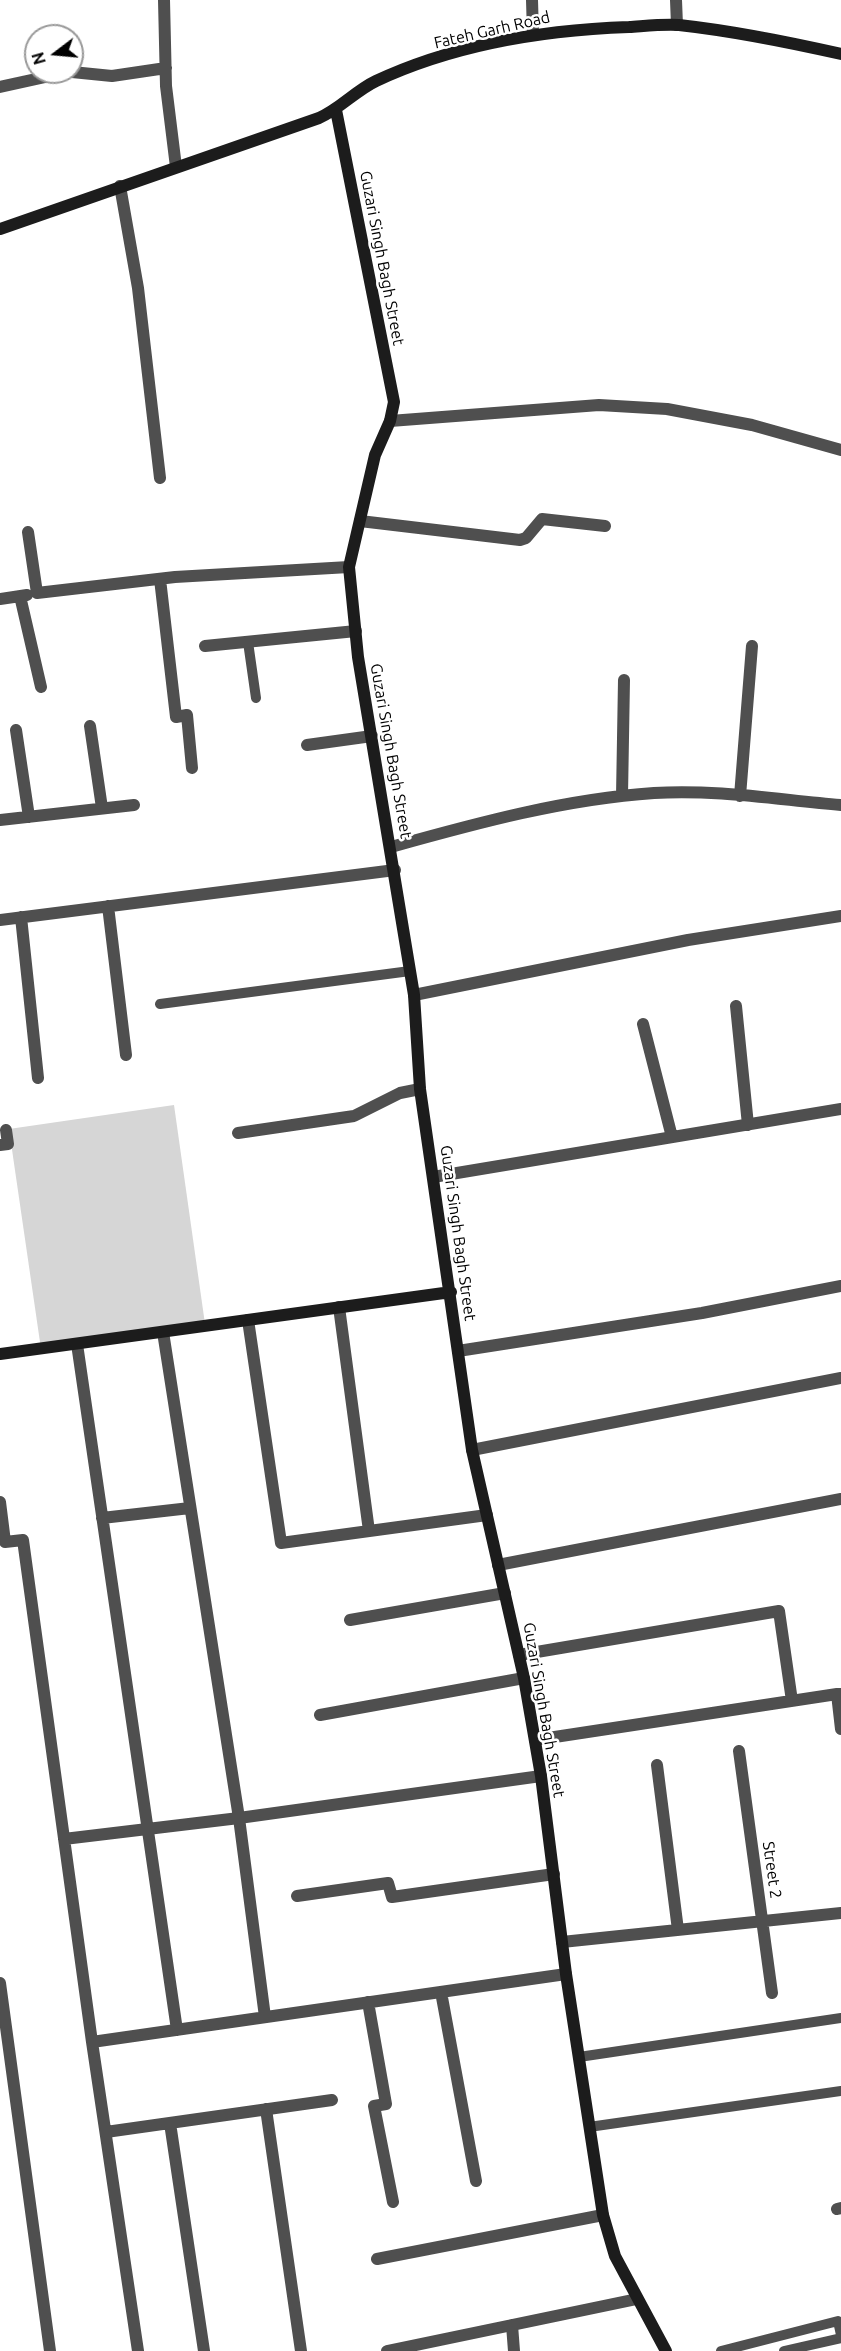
<!DOCTYPE html>
<html>
<head>
<meta charset="utf-8">
<style>
	body { margin:0 }
	#map { position:relative; width:841px; height:2351px; overflow:hidden; background:#fff; font-family:Ubuntu,sans-serif }
	canvas { display:block }
	.north { position:absolute; left:24px; top:24px; width:60px; height:60px; box-sizing:border-box; background:#fff; border:2px solid #999; border-radius:50%; rotate:254deg; font-size:16px; font-weight:700; line-height:24px; text-align:center; color:#000 }
	.north::after { content:''; display:block; margin:auto; width:21px; height:27px; background:#000; clip-path:polygon(50% 0,100% 100%,50% 72%,0 100%) }
</style>
</head>
<body>
<div id="map">
<canvas width="841" height="2351"></canvas>
<div class="north">N</div>
</div>
<script>
const g = document.querySelector('canvas').getContext('2d');
g.lineJoin = 'round';
function fillPath(path, color) { g.fillStyle = color; g.fill(path, 'evenodd'); }
function stroke(path, color, width, dash) { g.strokeStyle = color; g.lineWidth = width; g.lineCap = dash ? 'butt' : 'round'; g.setLineDash(dash || []); g.stroke(path); }
function label(font, color, halo, rows, align = 'center') {
  g.font = font + ' Ubuntu,sans-serif'; g.lineWidth = 5; g.setLineDash([]); g.textBaseline = 'middle'; g.strokeStyle = halo; g.fillStyle = color; for (const [text, x, y, turn = 0] of rows) {
    g.save(); g.translate(x, y); g.rotate((+turn || 0) * Math.PI / 180); g.textAlign = isNaN(turn) ? turn : align; if (halo) g.strokeText(text, 0, 0); g.fillText(text, 0, 0); g.restore();
  }
}
fillPath(new Path2D(`
	M 174,1105 L 205,1324 L 41,1349 L 9,1129 Z`), '#d6d6d6');
stroke(new Path2D(`
	M 248,642 L 256,698
	M 160,1004 L 410,971
	M 579,2057 L 841,2018
	M 589,2127 L 841,2091
	M 721,2351 L 838,2321 L 841,2335
	M 784,2351 L 841,2338`), '#4f4f4f', 10);
stroke(new Path2D(`
	M 164,0 L 166,86 L 176,167
	M 532,0 L 533,34
	M 676,0 L 677,25
	M 72,72 L 112,76 L 166,68
	M 0,87 L 68,72
	M 120,186 L 138,288 L 160,478
	M 390,421 L 599,405 L 667,409 L 752,425 L 841,450
	M 360,521 L 520,540 L 526,538 L 542,519 L 605,526
	M 28,532 L 37,593 L 175,577 L 349,567
	M 160,579 L 176,717 L 187,715 L 192,768
	M 20,596 L 41,687
	M 0,599 L 27,595
	M 205,646 L 356,631
	M 90,726 L 102,808
	M 16,730 L 29,817
	M 307,745 L 372,736
	M 622,796 L 624,680
	M 740,796 L 752,646
	M 0,820 L 134,805
	M 391,847 C 477,823 565,799 654,793 C 716,789 780,800 841,805
	M 108,906 L 126,1055
	M 21,917 L 38,1078
	M 0,920 L 395,870
	M 414,995 L 688,940 L 841,916
	M 736,1006 L 748,1125
	M 643,1024 L 672,1137
	M 238,1133 L 354,1116 L 400,1093 L 420,1089
	M 0,1145 L 8,1144 L 6,1130
	M 433,1177 L 841,1109
	M 339,1307 L 369,1531
	M 248,1320 L 281,1543 L 487,1515
	M 163,1332 L 239,1818 L 265,2017
	M 77,1344 L 177,2030
	M 458,1351 L 702,1313 L 841,1286
	M 472,1450 L 841,1378
	M 0,1502 L 5,1542 L 23,1540 L 92,2042 L 138,2351
	M 102,1518 L 190,1508
	M 498,1565 L 841,1499
	M 350,1620 L 505,1593
	M 519,1655 L 779,1611 L 792,1701
	M 841,1694 L 837,1694 L 841,1729
	M 320,1715 L 524,1678
	M 535,1740 L 837,1694
	M 739,1751 L 772,1993
	M 657,1765 L 678,1930
	M 64,1839 L 239,1818 L 541,1776
	M 297,1896 L 388,1883 L 392,1897 L 554,1874
	M 562,1942 L 841,1913
	M 0,1983 L 50,2351
	M 441,1992 L 476,2181
	M 368,2002 L 386,2104 L 374,2106 L 393,2202
	M 92,2042 L 566,1974
	M 266,2109 L 301,2351
	M 170,2123 L 204,2351
	M 106,2132 L 332,2100
	M 837,2209 L 841,2208
	M 377,2259 L 603,2215
	M 512,2325 L 514,2351
	M 387,2351 L 637,2299`), '#4f4f4f', 12);
stroke(new Path2D(`
	M 336,110 L 394,402 L 390,421 L 375,455 L 349,567 L 358,657 L 414,995 L 420,1089 L 472,1450 L 524,1678 L 541,1776 L 566,1974 L 603,2215 L 615,2256 L 666,2351
	M 0,229 L 319,118 C 340,109 355,91 376,81 C 455,44 543,30 629,27 C 645,26 663,24 679,25 C 733,31 788,42 841,54
	M 0,1354 L 451,1292`), '#1c1c1c', 12);
label('16px', '#000', '#fff', [
	["Fateh Garh Road",492,30,-13],
	["Guzari Singh Bagh Street",382,258,79],
	["Guzari Singh Bagh Street",391,751,80],
	["Guzari Singh Bagh Street",458,1233,82],
	["Guzari Singh Bagh Street",544,1710,80],
	["Street 2",772,1870,82]
]);
</script>
</body>
</html>
